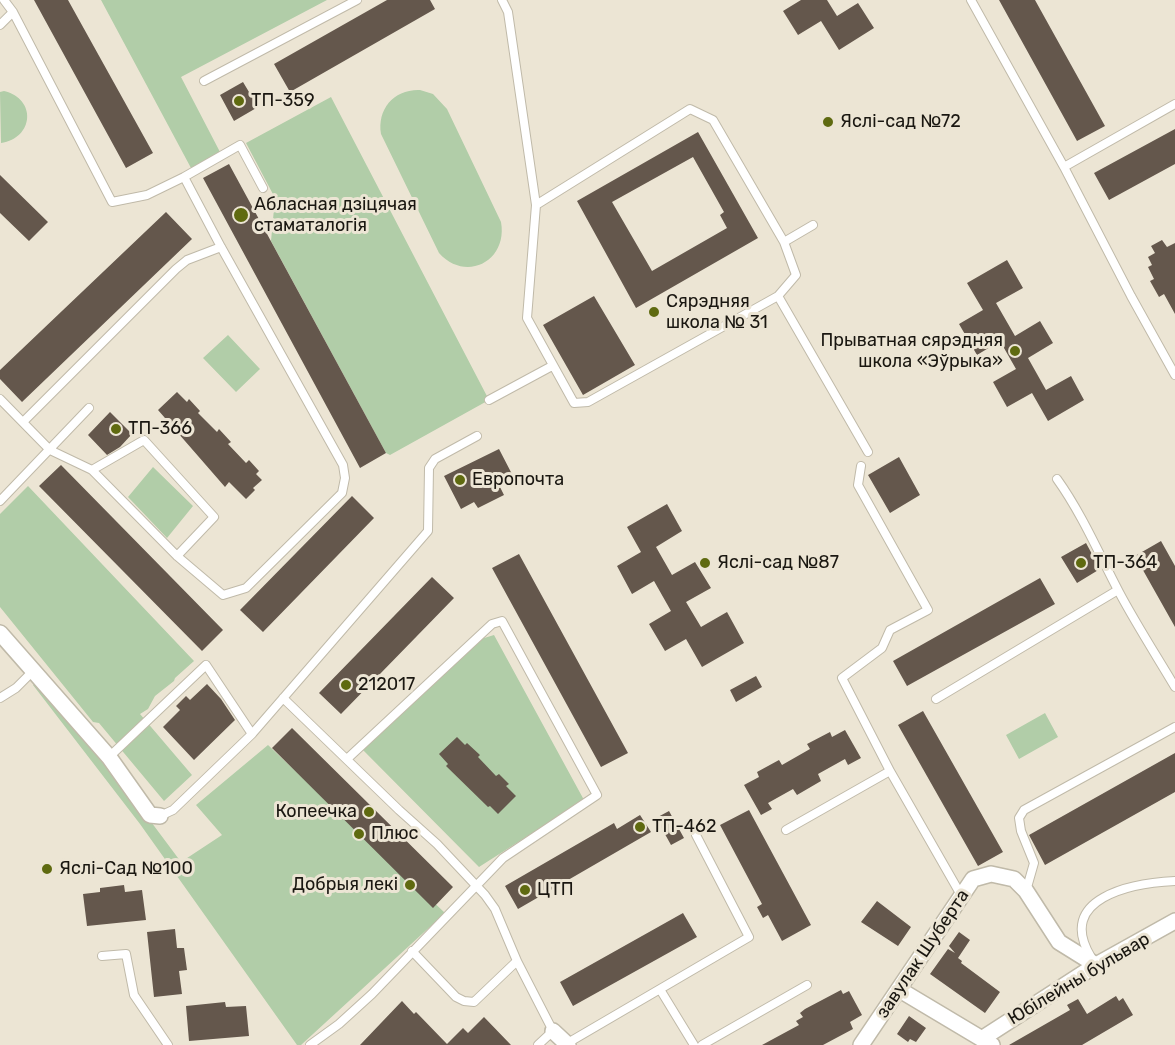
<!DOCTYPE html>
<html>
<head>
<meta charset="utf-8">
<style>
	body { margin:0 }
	canvas { display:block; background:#ece5d4 }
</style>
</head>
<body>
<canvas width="1175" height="1045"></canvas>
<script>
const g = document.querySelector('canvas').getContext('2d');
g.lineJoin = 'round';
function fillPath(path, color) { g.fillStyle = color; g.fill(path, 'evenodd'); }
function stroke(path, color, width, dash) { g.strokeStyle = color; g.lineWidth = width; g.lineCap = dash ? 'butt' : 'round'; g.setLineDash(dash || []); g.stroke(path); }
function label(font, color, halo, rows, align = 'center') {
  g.font = font + ' Rubik,sans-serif'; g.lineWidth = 6; g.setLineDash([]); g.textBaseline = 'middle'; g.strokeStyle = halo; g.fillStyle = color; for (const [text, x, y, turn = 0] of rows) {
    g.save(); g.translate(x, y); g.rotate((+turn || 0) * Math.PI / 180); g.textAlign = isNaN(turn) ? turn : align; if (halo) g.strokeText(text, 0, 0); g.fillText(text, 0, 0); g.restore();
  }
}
fillPath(new Path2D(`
	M 101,0 L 327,0 L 181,77 L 220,152 L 191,168 Z
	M 420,90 L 433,94 L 447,109 L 501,222 C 508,261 466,283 439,253 L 381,134 C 377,109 394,89 420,90 Z
	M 4,91 C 37,99 34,138 1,143 L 0,92 Z
	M 331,97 L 489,400 L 390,455 L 386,453 L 271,241 L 275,198 L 246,143 Z
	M 228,335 L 260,369 L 236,392 L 203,358 Z
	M 153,467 L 193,506 L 167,538 L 128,497 Z
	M 28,486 L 194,661 L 175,678 L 174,681 L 155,696 L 148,709 L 140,714 L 192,775 L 164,801 L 99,723 L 93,722 L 0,607 L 0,514 Z
	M 494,635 L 584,800 L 479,867 L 360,747 L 468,643 Z
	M 43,677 L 181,862 L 222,835 L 196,805 L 268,745 L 445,913 L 301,1045 L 297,1045 L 140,824 L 33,685 Z
	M 1045,713 L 1058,737 L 1019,759 L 1006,735 Z`), '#b1cda8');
fillPath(new Path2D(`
	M 34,0 L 68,0 L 153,153 L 126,168 Z
	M 387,0 L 430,0 L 435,9 L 290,92 L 274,64 Z
	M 801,0 L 827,0 L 837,16 L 858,3 L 874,28 L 839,50 L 821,21 L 798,35 L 783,11 Z
	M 999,0 L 1035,0 L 1105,126 L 1077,141 Z
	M 243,82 L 258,107 L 234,121 L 220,95 Z
	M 1175,129 L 1175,164 L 1109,200 L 1094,173 Z
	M 698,132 L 758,238 L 636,308 L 577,201 ZM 693,157 L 724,212 L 720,215 L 727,228 L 652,271 L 612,202 Z
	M 229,164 L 386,453 L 360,468 L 203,178 Z
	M 0,175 L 48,222 L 29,241 L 0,213 Z
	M 166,212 L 192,239 L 22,402 L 0,379 L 0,370 Z
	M 1162,240 L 1167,247 L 1175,243 L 1175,314 L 1164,294 L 1159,297 L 1150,281 L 1154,279 L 1148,267 L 1152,265 L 1148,257 L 1155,253 L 1151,246 Z
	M 1007,260 L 1023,288 L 996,303 L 1015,336 L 1040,321 L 1053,343 L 1028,358 L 1046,390 L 1071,376 L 1084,400 L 1048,421 L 1032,393 L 1007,407 L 993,382 L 1016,369 L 1000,341 L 977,355 L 959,324 L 983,310 L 967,283 Z
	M 594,296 L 635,365 L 583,395 L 543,325 Z
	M 177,392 L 187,402 L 189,399 L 200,411 L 198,413 L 217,432 L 219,429 L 231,442 L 228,444 L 246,463 L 249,460 L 259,471 L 256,474 L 262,480 L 253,488 L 255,490 L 246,499 L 229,482 L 225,487 L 158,410 Z
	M 110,412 L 132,434 L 120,447 L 107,455 L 88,435 Z
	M 499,449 L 514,478 L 499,485 L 504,495 L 478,508 L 474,502 L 461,509 L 444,476 Z
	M 899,457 L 920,495 L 890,513 L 868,475 Z
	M 61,465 L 223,630 L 202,651 L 39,486 Z
	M 352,496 L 374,518 L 263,632 L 240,610 Z
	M 667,504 L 682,531 L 656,547 L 672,575 L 695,562 L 711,588 L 686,602 L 701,627 L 727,612 L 744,643 L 702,667 L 686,639 L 665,651 L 649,624 L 671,611 L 654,581 L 632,594 L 617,566 L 641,552 L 627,527 Z
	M 1161,541 L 1175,566 L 1175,627 L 1135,556 Z
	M 1086,543 L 1100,569 L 1077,583 L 1061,557 Z
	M 519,554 L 628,753 L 601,767 L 492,568 Z
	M 432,577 L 454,598 L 341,714 L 319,693 Z
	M 1040,578 L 1055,604 L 907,686 L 893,661 Z
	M 756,676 L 762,687 L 736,702 L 730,690 Z
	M 207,684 L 221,699 L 235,720 L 194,760 L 163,727 L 180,710 L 176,706 L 186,696 L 190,700 Z
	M 923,711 L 1003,852 L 978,866 L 898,725 Z
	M 292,728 L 453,887 L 433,908 L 272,748 Z
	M 845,730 L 861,758 L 848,765 L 845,759 L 818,774 L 821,781 L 797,795 L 793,789 L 768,803 L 772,809 L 761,815 L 744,785 L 759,777 L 757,772 L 779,760 L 782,765 L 810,749 L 807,744 L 830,732 L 832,737 Z
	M 457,737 L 465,745 L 467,743 L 480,755 L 478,757 L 496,776 L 499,774 L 509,784 L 506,786 L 516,796 L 498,814 L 490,806 L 488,807 L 446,766 L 448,764 L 439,754 Z
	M 1175,753 L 1175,792 L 1045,865 L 1029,835 Z
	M 749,810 L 811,925 L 782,941 L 768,915 L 763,918 L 757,907 L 762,904 L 720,825 Z
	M 669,811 L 684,838 L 671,845 L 656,818 Z
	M 640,815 L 651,832 L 518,909 L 505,886 L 614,823 L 617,829 Z
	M 124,885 L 125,892 L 142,890 L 146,920 L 87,926 L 83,894 L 100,892 L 100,888 Z
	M 877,901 L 911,927 L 898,946 L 861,922 Z
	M 683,913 L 697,937 L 573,1006 L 560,982 Z
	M 175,929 L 177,948 L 184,948 L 187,970 L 179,971 L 182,994 L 154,997 L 147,932 Z
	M 959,932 L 970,940 L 958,958 L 962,961 L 961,963 L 1000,992 L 985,1013 L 930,974 L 948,949 L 955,953 L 949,946 Z
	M 841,990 L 843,994 L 849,991 L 862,1015 L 850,1022 L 853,1029 L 823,1045 L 762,1045 L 799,1025 L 796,1021 L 803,1017 L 800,1013 L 805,1009 Z
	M 1116,996 L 1119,1001 L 1123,998 L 1133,1015 L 1082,1045 L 1009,1045 L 1070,1010 L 1067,1005 L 1078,999 L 1087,1014 Z
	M 402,1001 L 414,1014 L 416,1012 L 447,1044 L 463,1028 L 468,1033 L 484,1017 L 511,1045 L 360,1045 Z
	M 225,1002 L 226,1007 L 246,1006 L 249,1036 L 189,1041 L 186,1006 Z
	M 909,1016 L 926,1028 L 916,1042 L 910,1039 L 908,1042 L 897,1034 Z`), '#64574c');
const service = new Path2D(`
	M 502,0 L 508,12 L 536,205
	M 971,0 L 1064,167 L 1131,296 L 1175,375
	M 0,25 L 13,12
	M 204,81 L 357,0
	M 1064,167 L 1175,104
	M 184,177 L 240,145 L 263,188
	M 784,242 L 796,275 L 778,296 L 588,402 L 574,403 L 527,318 L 536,205 L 690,109 L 713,120 L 784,242 L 813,225
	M 778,296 L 868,452
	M 0,399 L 50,450 L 92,470 L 177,556 L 223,595 L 246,588 L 342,493 L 345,478 L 343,465 L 221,247 L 184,177 L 147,195 L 112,202 L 13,12 L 4,0
	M 489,400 L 552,366
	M 23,422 L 176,269 L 187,260 L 221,247
	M 861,466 L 858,485 L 928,610 L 890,630 L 882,648 L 842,678 L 890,771 L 961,895
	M 92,470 L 144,440 L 214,517 L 177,556
	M 1057,479 C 1082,514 1099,554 1119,592 C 1136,624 1156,655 1175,687
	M 0,501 L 89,408
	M 0,698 L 16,688 L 33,671
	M 283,698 L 399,810 L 437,844 L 485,895 L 495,909 L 517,961 L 553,1031 L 538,1045
	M 936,699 L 1118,590
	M 109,757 L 206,665 L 252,734
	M 160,816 L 173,810 L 252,734 L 428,531 L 429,468 L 435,459 L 477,436
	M 786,830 L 890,771
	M 1026,891 L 1034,863 L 1021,831 L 1019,818 L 1024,810 L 1175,727
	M 412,951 L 456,997 L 464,1001 L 474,1002 L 517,961
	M 102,956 L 126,954 L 134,995 L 168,1045
	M 1091,957 C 1055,898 1132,883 1175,881
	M 661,991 L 694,1045
	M 566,1044 L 749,937 L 696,835
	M 310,1045 L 339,1024 L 372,994 L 503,858 L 597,795 L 502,621 L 492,624 L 347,759
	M 702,1045 L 807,985`);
const minor = new Path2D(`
	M 0,633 L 109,757 L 150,815 L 160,816
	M 900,990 L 992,1045
	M 553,1031 L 568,1045
	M 983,1038 L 1096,965 L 1175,921
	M 861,1045 L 973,879 L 991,874 L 1014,879 L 1026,891 L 1059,942 L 1096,965`);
stroke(service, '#c0baa9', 10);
stroke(minor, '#c0baa9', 18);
stroke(service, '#fff', 8);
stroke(minor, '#fff', 15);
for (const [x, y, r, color] of [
	[239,101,6,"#5f6a10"],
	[828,122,6,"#5f6a10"],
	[241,215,8,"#5f6a10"],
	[654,312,6,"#5f6a10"],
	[1015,351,6,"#5f6a10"],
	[116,429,6,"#5f6a10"],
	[460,480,6,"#5f6a10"],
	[705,563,6,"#5f6a10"],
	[1081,563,6,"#5f6a10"],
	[346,685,6,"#5f6a10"],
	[369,812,6,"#5f6a10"],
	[640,827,6,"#5f6a10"],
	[359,834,6,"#5f6a10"],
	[47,869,6,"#5f6a10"],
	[410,885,6,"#5f6a10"],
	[525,890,6,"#5f6a10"]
]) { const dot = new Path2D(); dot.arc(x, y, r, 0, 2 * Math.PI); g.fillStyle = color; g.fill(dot); stroke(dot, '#ece5d4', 2); }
label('18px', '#1a1711', '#ece5d4', [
	["ТП-359",251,101],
	["Яслі-сад №72",840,122],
	["Абласная дзіцячая",254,205],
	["стаматалогія",254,226],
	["Сярэдняя",666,302],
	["школа № 31",666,323],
	["Прыватная сярэдняя",1003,341,"right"],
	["школа «Эўрыка»",1003,362,"right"],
	["ТП-366",128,429],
	["Европочта",472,480],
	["Яслі-сад №87",717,563],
	["ТП-364",1093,563],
	["212017",358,685],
	["Копеечка",357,812,"right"],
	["ТП-462",652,827],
	["Плюс",371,834],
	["Яслі-Сад №100",59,869],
	["Добрыя лекі",398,885,"right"],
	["ЦТП",537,890]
], 'left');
label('18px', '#1a1711', '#ece5d4', [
	["завулак Шуберта",923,954,-56],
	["Юбілейны бульвар",1079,979,-31]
]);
</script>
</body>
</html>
